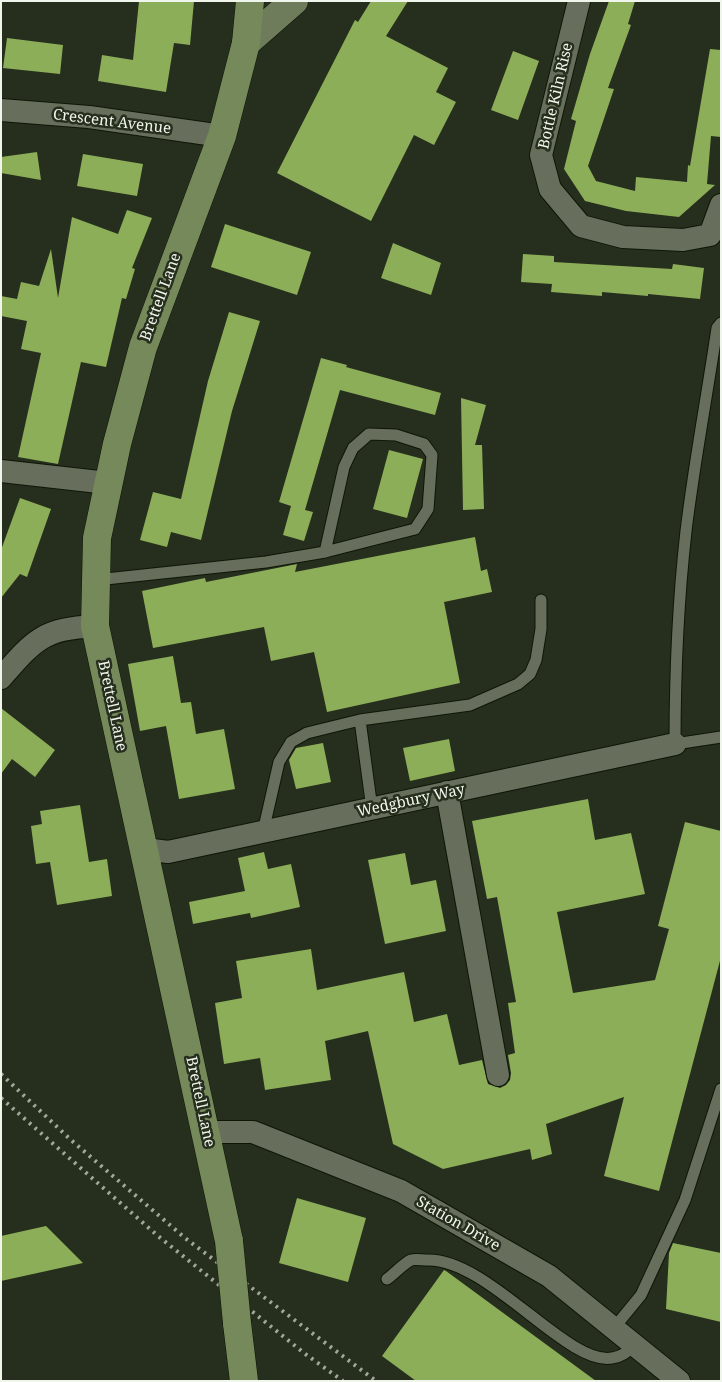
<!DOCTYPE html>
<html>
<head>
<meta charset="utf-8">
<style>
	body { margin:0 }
	#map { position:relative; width:722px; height:1382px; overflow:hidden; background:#262e1d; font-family:"Noto Serif",serif }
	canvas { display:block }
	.frame { position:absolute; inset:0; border:2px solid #f0f6eb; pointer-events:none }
</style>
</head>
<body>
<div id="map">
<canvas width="722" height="1382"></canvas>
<div class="frame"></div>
</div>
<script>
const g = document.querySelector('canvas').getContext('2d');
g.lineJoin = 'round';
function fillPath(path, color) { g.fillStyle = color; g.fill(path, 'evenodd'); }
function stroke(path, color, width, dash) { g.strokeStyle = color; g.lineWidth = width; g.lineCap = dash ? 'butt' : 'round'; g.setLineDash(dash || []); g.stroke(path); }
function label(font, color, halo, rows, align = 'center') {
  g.font = font + ' "Noto Serif",serif'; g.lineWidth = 5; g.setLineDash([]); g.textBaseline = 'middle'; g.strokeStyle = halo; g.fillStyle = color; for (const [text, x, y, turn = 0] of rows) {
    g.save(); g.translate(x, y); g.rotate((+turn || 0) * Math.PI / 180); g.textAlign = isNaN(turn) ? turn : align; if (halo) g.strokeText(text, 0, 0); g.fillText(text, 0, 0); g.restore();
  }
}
fillPath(new Path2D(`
	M 139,1 L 194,1 L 190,45 L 174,43 L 166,92 L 98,81 L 102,55 L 133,60 Z
	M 371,1 L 408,1 L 386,36 L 448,68 L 436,92 L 456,102 L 434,145 L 414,135 L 371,221 L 277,173 L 355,20 L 358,22 Z
	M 609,1 L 635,1 L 628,24 L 631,25 L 608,88 L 614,89 L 588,166 L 596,181 L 635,191 L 636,177 L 687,182 L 688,165 L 690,166 L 710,49 L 721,50 L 721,137 L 711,136 L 707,184 L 715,185 L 679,217 L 626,211 L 585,201 L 564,169 L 576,121 L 571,119 L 590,54 Z
	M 7,38 L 63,45 L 60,74 L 3,68 Z
	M 513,51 L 539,61 L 518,120 L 491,110 Z
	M 37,152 L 41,180 L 1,173 L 1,157 Z
	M 83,154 L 143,164 L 137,196 L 77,186 Z
	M 127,210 L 152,218 L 132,268 L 135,269 L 126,299 L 122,298 L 106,367 L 81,362 L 58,464 L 18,457 L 41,353 L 21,349 L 27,321 L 1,316 L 1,296 L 17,299 L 21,282 L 39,286 L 51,249 L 58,298 L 72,217 L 118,234 Z
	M 225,224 L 311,252 L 297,295 L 211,267 Z
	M 393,243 L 441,263 L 431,295 L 381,278 Z
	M 523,254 L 554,256 L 554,262 L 672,269 L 673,264 L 704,268 L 700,299 L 648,294 L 648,296 L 602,292 L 602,296 L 551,292 L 552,284 L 521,282 Z
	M 229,312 L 260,321 L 232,411 L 201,540 L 171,532 L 167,547 L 140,540 L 153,492 L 181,499 L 208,381 Z
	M 321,358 L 347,365 L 346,367 L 441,393 L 435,415 L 340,390 L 305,510 L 313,512 L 304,541 L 283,535 L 291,506 L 279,502 Z
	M 461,398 L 486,405 L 475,445 L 482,445 L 484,509 L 463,510 Z
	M 389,450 L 423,459 L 407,518 L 373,509 Z
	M 20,498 L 51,509 L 27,577 L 20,574 L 1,598 L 1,550 Z
	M 475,537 L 481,571 L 487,569 L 492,592 L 444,602 L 460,683 L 327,712 L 314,652 L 271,661 L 264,627 L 153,648 L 142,591 L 205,578 L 206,582 L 297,564 L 295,572 Z
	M 173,656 L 181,703 L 191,702 L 196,734 L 224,729 L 235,789 L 179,799 L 166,726 L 140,731 L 128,664 Z
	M 1,708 L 55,750 L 35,777 L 12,759 L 1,774 Z
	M 449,739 L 455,771 L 410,781 L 403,748 Z
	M 323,743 L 331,782 L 296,789 L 289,760 L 296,748 Z
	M 588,799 L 595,840 L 631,833 L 645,894 L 557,912 L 573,993 L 655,980 L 669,929 L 658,926 L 685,822 L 721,831 L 721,957 L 659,1191 L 604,1176 L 624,1097 L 546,1124 L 552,1154 L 532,1160 L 530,1149 L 443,1169 L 393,1144 L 368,1031 L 325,1041 L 331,1080 L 265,1090 L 260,1058 L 224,1064 L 215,1003 L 242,998 L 236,961 L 311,949 L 317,990 L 404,972 L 414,1022 L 447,1014 L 459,1065 L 482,1060 L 488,1084 L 500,1088 L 506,1085 L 510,1080 L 511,1073 L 508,1055 L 515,1053 L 508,1003 L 516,1002 L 497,897 L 487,899 L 472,821 Z
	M 80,805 L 89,862 L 107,859 L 112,896 L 57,905 L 50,862 L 36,864 L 31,826 L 42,824 L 40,811 Z
	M 264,852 L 268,869 L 291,864 L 300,907 L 251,918 L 250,913 L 193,924 L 189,902 L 245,891 L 238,858 Z
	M 405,853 L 411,885 L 436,880 L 446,931 L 385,944 L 368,860 Z
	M 297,1198 L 366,1218 L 348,1282 L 279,1263 Z
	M 46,1226 L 83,1263 L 1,1281 L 1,1236 Z
	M 673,1243 L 721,1253 L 721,1322 L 666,1309 L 669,1253 Z
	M 444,1270 L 446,1271 L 596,1381 L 416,1381 L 382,1356 Z`), '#8cae58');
const service = new Path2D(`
	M 721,323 L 717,328 C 707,396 694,464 686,531 C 678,602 675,673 675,744 L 721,737
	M 96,580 L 266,562 L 325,552 L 415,529 L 428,509 L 432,455 L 424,444 L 396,435 L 369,434 L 353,448 L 344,467 L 325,552
	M 360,720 L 372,809
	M 263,832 L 279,762 L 291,742 L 307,733 L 360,720 L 470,705 L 518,684 L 530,674 L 536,660 L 541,629 L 541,600
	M 387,1279 C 394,1274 403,1264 411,1260 C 415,1259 422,1260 427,1260 C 488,1258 567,1366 612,1358 C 622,1357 628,1351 635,1345
	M 614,1328 L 641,1295 L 685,1200 L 721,1089`);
const minor = new Path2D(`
	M 579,1 L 541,155 L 550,189 L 581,226 L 623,237 L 683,240 L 710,235 L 721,205
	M 1,110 L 89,117 L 222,136
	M 1,471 L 108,483
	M 1,678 C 35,639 43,629 95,626
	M 447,792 L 498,1075
	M 145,849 L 168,852 L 675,744
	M 206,1132 L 253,1132 L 401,1191 L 549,1276 L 679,1381`);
const secondary = new Path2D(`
	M 246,43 L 294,1`);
const primary = new Path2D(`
	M 229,1241 L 95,626 L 97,538 L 117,444 L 143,347 L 222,136 L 246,43 L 250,1
	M 237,1323 L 244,1381`);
stroke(service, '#0f1606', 13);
stroke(minor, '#0f1606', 24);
stroke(secondary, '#0f1606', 29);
stroke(primary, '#0f1606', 29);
stroke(service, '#676f5c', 11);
stroke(minor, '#676f5c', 22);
stroke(secondary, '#6e7c5b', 28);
stroke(primary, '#76895b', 28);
stroke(new Path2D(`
	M 1,1074 L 71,1140 L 185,1238 L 376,1381
	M 1,1098 L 158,1236 L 304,1353 L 343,1381`), '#a1a89b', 4, [2.5, 5]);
const primaryBridge = new Path2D(`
	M 229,1241 L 237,1323`);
stroke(primaryBridge, '#0f1606', 29, []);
stroke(primaryBridge, '#76895b', 28);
label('15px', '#f0f6eb', '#262e1d', [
	["Bottle Kiln Rise",556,96,-77],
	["Crescent Avenue",112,122,7],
	["Brettell Lane",161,297,-70],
	["Brettell Lane",112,706,78],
	["Wedgbury Way",411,801,-12],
	["Brettell Lane",200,1102,78],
	["Station Drive",458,1224,30]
]);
</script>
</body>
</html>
